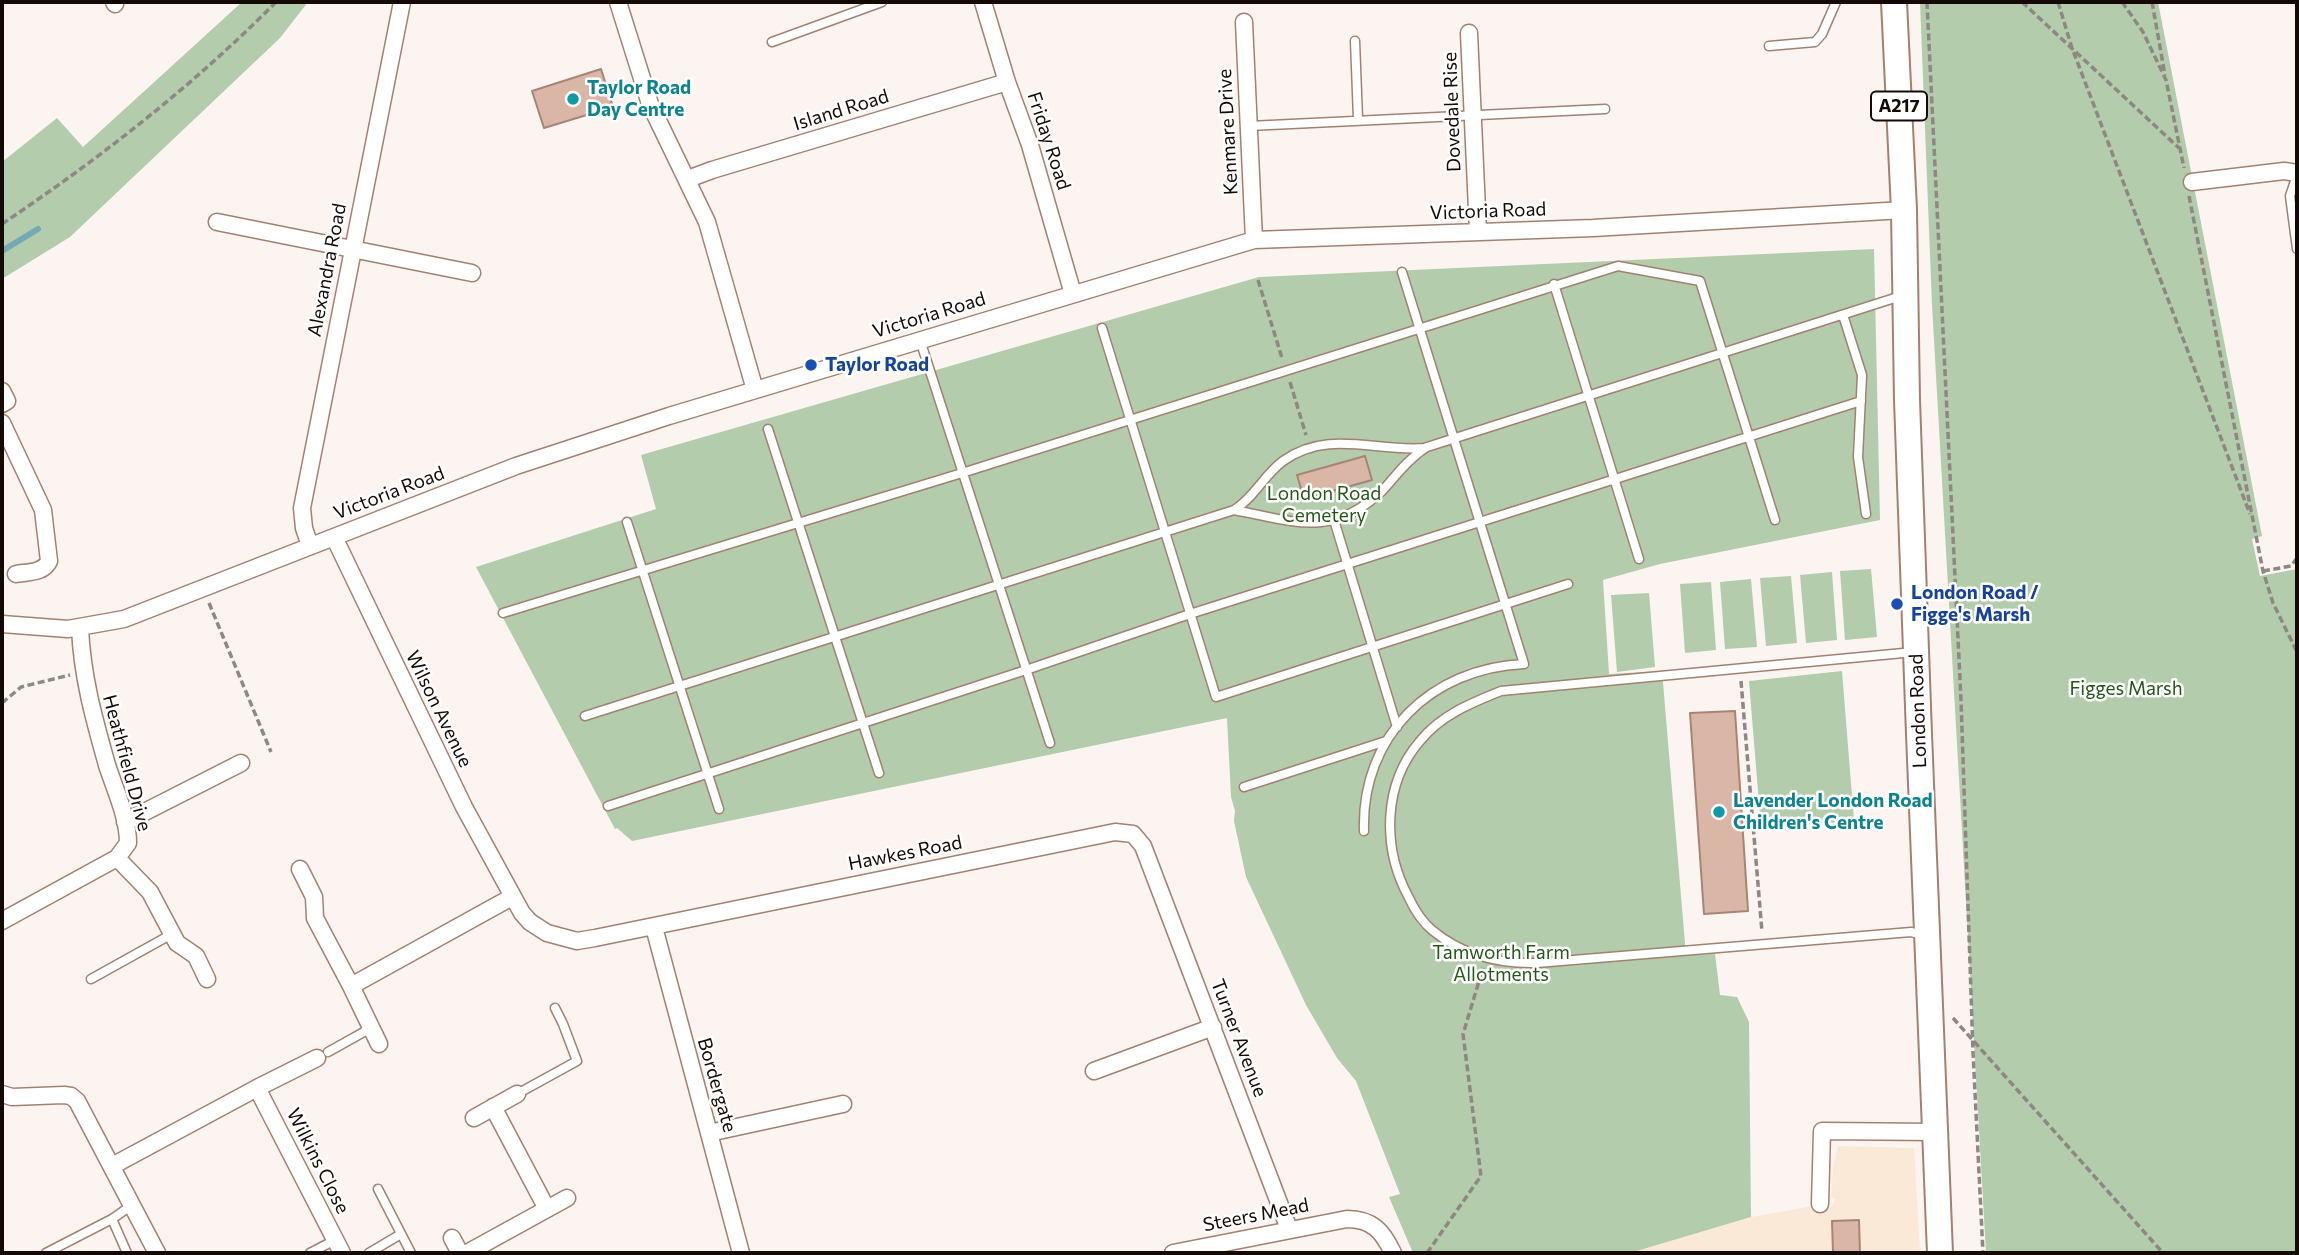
<!DOCTYPE html>
<html>
<head>
<meta charset="utf-8">
<style>
	body { margin:0 }
	#map { position:relative; width:2299px; height:1255px; overflow:hidden; background:#fcf4f1; font-family:Commissioner,sans-serif }
	canvas { display:block }
	.frame { position:absolute; inset:0; border:4px solid #140904; pointer-events:none }
</style>
</head>
<body>
<div id="map">
<canvas width="2299" height="1255"></canvas>
<div class="frame"></div>
</div>
<script>
const g = document.querySelector('canvas').getContext('2d');
g.lineJoin = 'round';
function fillPath(path, color) { g.fillStyle = color; g.fill(path, 'evenodd'); }
function stroke(path, color, width, dash) { g.strokeStyle = color; g.lineWidth = width; g.lineCap = dash ? 'butt' : 'round'; g.setLineDash(dash || []); g.stroke(path); }
function label(font, color, halo, rows, align = 'center') {
  g.font = font + ' Commissioner,sans-serif'; g.lineWidth = 5; g.setLineDash([]); g.textBaseline = 'middle'; g.strokeStyle = halo; g.fillStyle = color; for (const [text, x, y, turn = 0] of rows) {
    g.save(); g.translate(x, y); g.rotate((+turn || 0) * Math.PI / 180); g.textAlign = isNaN(turn) ? turn : align; if (halo) g.strokeText(text, 0, 0); g.fillText(text, 0, 0); g.restore();
  }
}
fillPath(new Path2D(`
	M 1838,1146 L 1914,1148 L 1920,1253 L 1630,1253 L 1751,1217 L 1813,1206 L 1816,1211 L 1827,1210 L 1834,1204 L 1835,1198 L 1831,1198 L 1833,1167 Z`), '#fbe9d8');
fillPath(new Path2D(`
	M 242,2 L 308,2 L 280,38 L 70,237 L 2,279 L 2,162 L 57,118 L 83,147 Z
	M 1920,2 L 2158,2 L 2262,536 L 2252,539 L 2260,576 L 2297,569 L 2297,1253 L 1986,1253 L 1932,305 Z
	M 1874,249 L 1880,520 L 1660,564 L 1603,580 L 1609,674 L 1662,671 L 1686,955 L 1715,954 L 1720,995 L 1737,997 L 1749,1022 L 1751,1217 L 1630,1253 L 1413,1253 L 1389,1197 L 1400,1194 L 1356,1081 L 1337,1058 L 1306,1005 L 1246,877 L 1234,821 L 1235,811 L 1231,797 L 1227,718 L 632,841 L 617,828 L 615,829 L 476,567 L 656,509 L 641,455 L 1259,277 Z
	M 1871,569 L 1877,637 L 1845,640 L 1840,571 Z
	M 1832,572 L 1837,640 L 1806,643 L 1800,575 Z
	M 1791,576 L 1797,643 L 1766,646 L 1760,578 Z
	M 1751,579 L 1757,647 L 1725,649 L 1720,582 Z
	M 1711,582 L 1716,650 L 1685,653 L 1680,584 Z
	M 1649,593 L 1655,667 L 1617,672 L 1611,595 Z
	M 1842,671 L 1854,821 L 1761,828 L 1749,681 Z`), '#b2ccac');
stroke(new Path2D(`
	M 2,251 L 38,229`), '#76a9b3', 6);
const building = new Path2D(`
	M 601,69 L 613,107 L 544,128 L 532,91 Z
	M 1365,456 L 1372,480 L 1304,499 L 1297,475 Z
	M 1735,711 L 1748,911 L 1704,914 L 1690,713 Z
	M 1859,1220 L 1860,1253 L 1833,1253 L 1832,1221 Z`);
fillPath(building, '#dab6a6');
stroke(building, '#a68575', 2);
const lane = new Path2D(`
	M 1355,41 L 1358,119
	M 772,42 L 882,2
	M 1769,46 L 1815,42 L 1822,34 L 1836,2
	M 1249,126 L 1605,109
	M 2297,175 L 2290,196 L 2297,249
	M 1554,284 L 1639,559
	M 1843,315 L 1862,375 L 1858,457 L 1866,514
	M 1102,328 L 1216,697 L 1568,584
	M 920,340 L 1050,743
	M 768,429 L 879,773
	M 1234,510 C 1293,521 1331,539 1382,491 C 1396,476 1407,460 1424,449
	M 1334,520 L 1397,727
	M 627,522 L 719,809
	M 503,613 L 962,473 L 1618,266 L 1700,281 L 1775,520
	M 1914,652 L 1501,691 C 1471,703 1441,715 1420,741 C 1383,784 1382,847 1408,896 C 1414,909 1421,921 1432,930 C 1462,955 1499,964 1537,963 L 1911,932 L 1923,935
	M 585,716 L 1234,510 C 1254,498 1264,475 1283,461 C 1328,429 1375,452 1424,448 L 1901,296
	M 1244,787 L 1386,741
	M 608,806 L 1026,670 L 1190,614 L 1861,401
	M 1364,831 C 1361,736 1431,668 1524,664 L 1402,272
	M 91,979 L 172,934
	M 328,1052 L 371,1028
	M 517,1094 L 577,1061 L 563,1024 L 555,1008
	M 378,1189 L 411,1253
	M 112,1219 L 127,1253
	M 46,1253 L 112,1219 L 132,1205
	M 310,1253 L 335,1240
	M 369,1253 L 401,1234`);
const street = new Path2D(`
	M 114,2 L 115,4
	M 618,2 L 650,104 L 707,222 L 755,390
	M 983,2 L 1007,82 L 1030,145 L 1073,294
	M 1244,22 L 1254,240
	M 1469,33 L 1478,232
	M 688,179 L 712,170 L 1007,82
	M 2192,182 L 2284,171 L 2297,173
	M 217,222 L 472,273
	M 2,391 L 7,401 L 2,404
	M 2,423 L 43,510 L 49,561 C 44,573 27,572 16,574
	M 334,537 L 464,807 L 522,913 L 530,922 L 547,933 L 577,941 L 595,938 L 1115,832 L 1133,834 L 1143,846 L 1289,1229
	M 310,546 L 304,528 L 302,508 L 402,2
	M 2,624 L 68,629 L 124,619 L 516,466 L 669,416 L 1254,240 L 1593,228 L 1904,210
	M 125,822 L 241,763
	M 117,858 L 150,892 L 177,943 L 196,956 L 207,979
	M 300,869 L 314,897 L 315,918 L 351,986 L 512,897
	M 2,921 L 117,858 L 128,843 C 128,817 115,790 107,765 C 94,719 82,676 80,628
	M 654,927 L 741,1253
	M 351,986 L 379,1044
	M 1094,1071 L 1213,1027
	M 257,1088 L 317,1058
	M 2,1094 L 12,1097 L 64,1095 L 71,1096 L 77,1101 L 157,1253
	M 474,1118 L 517,1094
	M 709,1133 L 843,1104
	M 112,1166 L 257,1088 L 342,1253
	M 1820,1204 L 1822,1131 L 1936,1132
	M 547,1209 L 567,1198
	M 452,1238 L 460,1253
	M 467,1253 L 547,1209 L 493,1107
	M 1173,1253 L 1347,1219 C 1373,1219 1383,1232 1393,1253`);
const primary = new Path2D(`
	M 1894,2 L 1904,210 L 1907,400 L 1919,734 L 1940,1253`);
stroke(lane, '#a28171', 11);
stroke(street, '#a28171', 19);
stroke(primary, '#a28171', 28);
stroke(new Path2D(`
	M 1927,2 L 1961,700 L 1973,1052 L 1983,1253
	M 2022,2 L 2179,148
	M 2058,2 L 2072,48 L 2250,514
	M 2122,2 L 2143,32 L 2166,80 L 2184,168
	M 2152,2 L 2165,75
	M 2189,196 L 2263,571 L 2273,603 L 2297,652
	M 2,224 C 99,159 194,85 276,2
	M 1258,280 L 1282,358
	M 1290,382 L 1306,435
	M 2263,571 L 2291,566 L 2297,558
	M 209,603 L 271,752
	M 1741,681 L 1762,932
	M 2,703 L 21,687 L 70,675
	M 1953,1018 L 2163,1253
	M 1427,1253 L 1481,1176 L 1463,1034 L 1483,968`), '#908682', 3.5, [7, 3.5]);
stroke(lane, '#fff', 8);
stroke(street, '#fff', 16);
stroke(primary, '#fff', 24);
for (const [x, y, r, color] of [
	[573,99,7,"#0f9aa8"],
	[811,365,7,"#1a4fb4"],
	[1897,604,7,"#1a4fb4"],
	[1719,812,7,"#0f9aa8"]
]) { const dot = new Path2D(); dot.arc(x, y, r, 0, 2 * Math.PI); g.fillStyle = color; g.fill(dot); stroke(dot, '#fff', 2.5); }
for (const [x, y, w] of [
	[1899,106,56]
]) { const box = new Path2D(); box.roundRect(x - w / 2, y - 14.5, w, 29, 5); g.fillStyle = '#fff'; g.fill(box); stroke(box, '#140904', 2); }
label('bold 18px', '#140904', null, [
	["A217",1899,106]
]);
label('bold 19px', '#0d838f', '#fff', [
	["Taylor Road",587,88],
	["Day Centre",587,110],
	["Lavender London Road",1733,801],
	["Children's Centre",1733,823]
], 'left');
label('19px', '#140904', '#fff', [
	["Island Road",841,110,-17],
	["Dovedale Rise",1452,112,-92],
	["Kenmare Drive",1228,132,-93],
	["Friday Road",1049,141,72],
	["Victoria Road",1488,211,-2],
	["Alexandra Road",327,270,-79],
	["Victoria Road",929,315,-17],
	["Victoria Road",389,493,-21],
	["Wilson Avenue",439,709,64],
	["London Road",1918,711,-92],
	["Heathfield Drive",127,763,75],
	["Hawkes Road",905,853,-11],
	["Turner Avenue",1239,1038,69],
	["Bordergate",717,1085,74],
	["Wilkins Close",318,1161,63],
	["Steers Mead",1256,1215,-11]
]);
label('bold 19px', '#164399', '#fff', [
	["Taylor Road",825,365],
	["London Road /",1911,593],
	["Figge's Marsh",1911,615]
], 'left');
label('19px', '#245617', '#fff', [
	["London Road",1324,494],
	["Cemetery",1324,516],
	["Figges Marsh",2126,689],
	["Tamworth Farm",1501,953],
	["Allotments",1501,975]
]);
</script>
</body>
</html>
